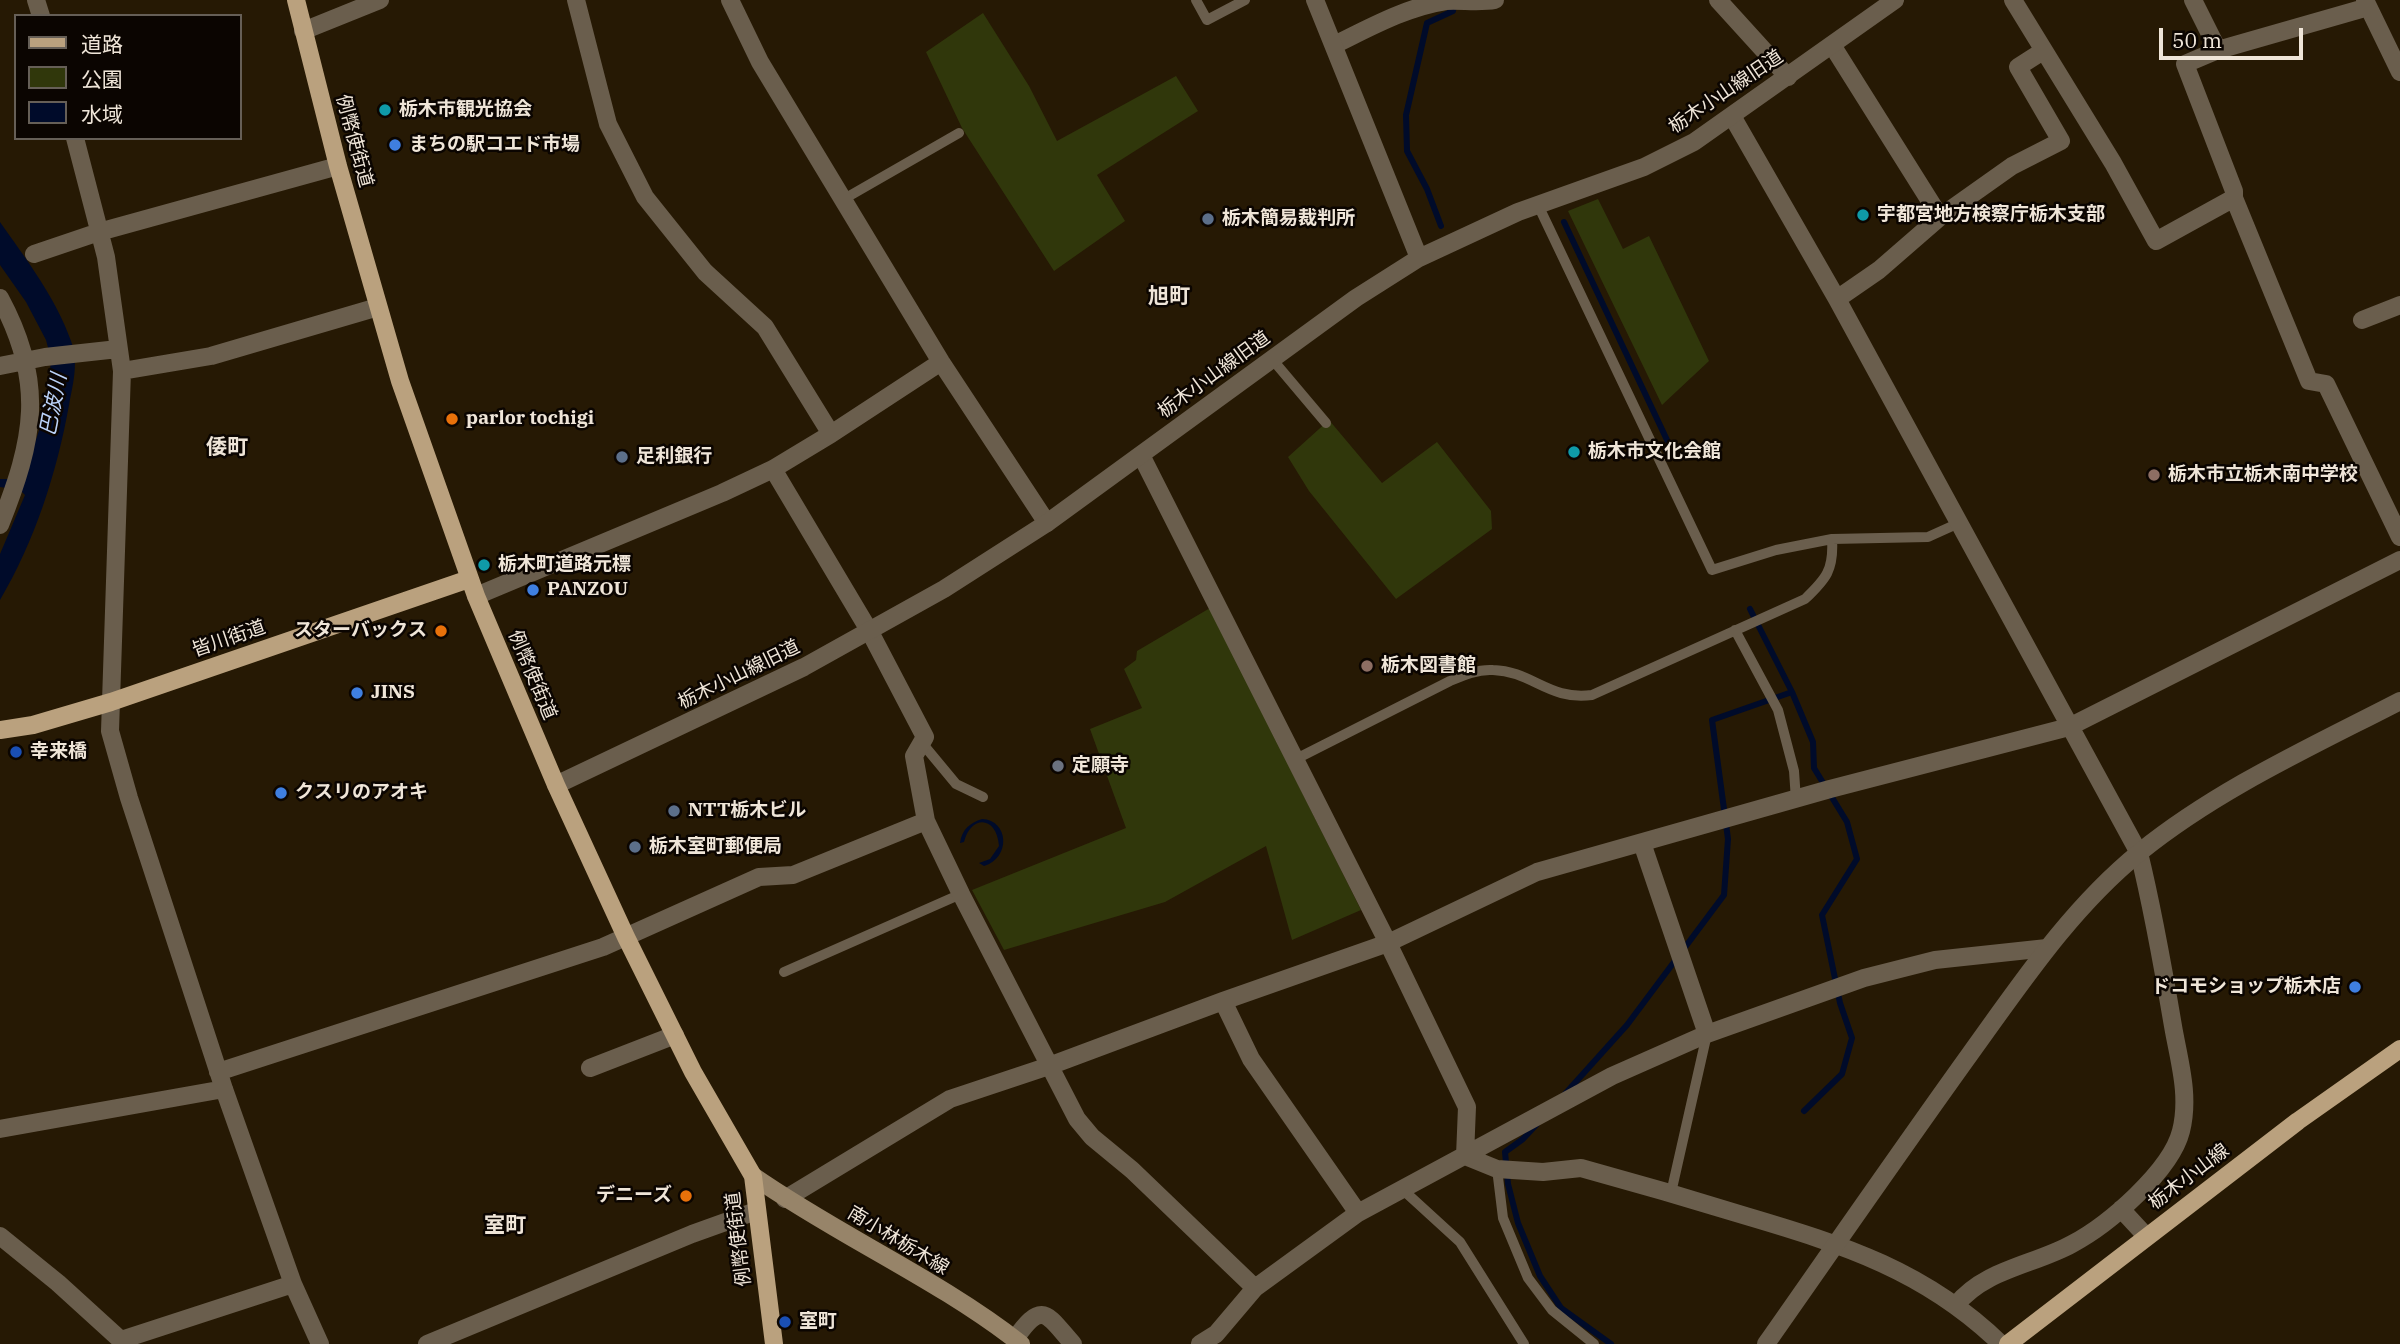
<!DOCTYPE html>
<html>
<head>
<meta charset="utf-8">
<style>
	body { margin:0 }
	#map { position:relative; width:2400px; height:1344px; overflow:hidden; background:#261904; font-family:"IBM Plex Serif","Noto Sans JP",serif }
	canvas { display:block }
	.legend { position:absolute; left:14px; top:14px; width:228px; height:126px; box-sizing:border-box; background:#0b0501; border:2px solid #665f57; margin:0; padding:9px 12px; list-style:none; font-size:21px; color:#efe5d8 }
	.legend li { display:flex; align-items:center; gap:14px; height:35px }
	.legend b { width:35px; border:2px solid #665f57 }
	.scale { position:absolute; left:2159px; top:28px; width:144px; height:32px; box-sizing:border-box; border:4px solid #efe5d8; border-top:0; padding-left:9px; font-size:21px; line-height:24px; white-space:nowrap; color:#efe5d8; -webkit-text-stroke:5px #0b0501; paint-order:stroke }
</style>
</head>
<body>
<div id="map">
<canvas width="2400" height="1344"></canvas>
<ul class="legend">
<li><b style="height:9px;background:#baa17e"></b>道路</li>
<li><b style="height:19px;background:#30370b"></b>公園</li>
<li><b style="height:19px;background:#000b2a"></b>水域</li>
</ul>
<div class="scale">50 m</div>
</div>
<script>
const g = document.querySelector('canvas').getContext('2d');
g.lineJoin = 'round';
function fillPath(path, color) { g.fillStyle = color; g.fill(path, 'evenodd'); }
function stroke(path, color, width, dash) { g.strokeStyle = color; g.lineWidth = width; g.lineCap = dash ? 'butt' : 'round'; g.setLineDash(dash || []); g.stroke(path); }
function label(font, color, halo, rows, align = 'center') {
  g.font = font + ' "IBM Plex Serif","Noto Sans JP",serif'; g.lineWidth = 5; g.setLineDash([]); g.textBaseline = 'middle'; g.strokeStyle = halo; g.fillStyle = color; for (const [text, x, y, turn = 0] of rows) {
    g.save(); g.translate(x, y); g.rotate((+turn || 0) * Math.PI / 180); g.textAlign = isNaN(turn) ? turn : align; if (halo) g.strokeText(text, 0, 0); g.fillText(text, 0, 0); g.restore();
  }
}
fillPath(new Path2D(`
	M 983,13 L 1029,86 L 1057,141 L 1176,76 L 1198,111 L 1097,175 L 1125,221 L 1054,271 L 962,128 L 926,52 Z
	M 1598,199 L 1623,249 L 1649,236 L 1709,361 L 1662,405 L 1568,211 Z
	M 1329,420 L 1382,483 L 1437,442 L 1491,511 L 1492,529 L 1396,599 L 1309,491 L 1288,457 Z
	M 1210,608 L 1361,910 L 1292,940 L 1266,846 L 1165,902 L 1004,950 L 972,890 L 1126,828 L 1090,729 L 1142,708 L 1124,669 L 1136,660 L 1137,651 Z`), '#30370b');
fillPath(new Path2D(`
	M 0,222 C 26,259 56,298 71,341 C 79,362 73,384 69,405 C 57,472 35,541 0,600 L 0,554 L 25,495 L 20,490 L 0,487 L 0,479 L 22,479 L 47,408 L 51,359 L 46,340 L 26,302 L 0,265 Z
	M 982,819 C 1009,820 1011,858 984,866 L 979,863 L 990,859 L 999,846 C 997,816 971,814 964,842 L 960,843 C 962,829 970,823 982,819 Z`), '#000b2a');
stroke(new Path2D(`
	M 1564,222 L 1667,440
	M 1441,226 L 1427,189 L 1407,151 L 1406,115 L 1427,23 L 1453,11 L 1454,2
	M 1792,692 L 1813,742 L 1814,768 L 1847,822 L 1857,859 L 1822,915 L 1840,1003 L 1852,1038 L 1842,1074 L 1804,1111
	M 1564,1095 L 1627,1025 L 1724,895 L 1728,839 L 1712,720 L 1792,692 L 1750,609
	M 1537,1124 L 1523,1139 L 1505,1152 L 1508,1184 L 1518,1223 L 1540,1276 L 1561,1308 L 1611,1344`), '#000b2a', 6);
stroke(new Path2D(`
	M 1196,0 L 1207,20 L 1245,0
	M 844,199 L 959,133
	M 1538,205 L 1712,570 L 1776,550 L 1832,539
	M 1272,359 L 1326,423
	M 1735,630 L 1778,710 L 1794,771 L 1796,800
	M 922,743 L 956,784 L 983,797
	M 1296,759 L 1450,681 C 1464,675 1478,669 1493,670 C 1532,671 1549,701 1592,695 L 1805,599 C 1826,579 1834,570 1832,539 L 1928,537 L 1959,523
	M 784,972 L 961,894
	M 1497,1169 L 1503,1218 L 1528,1278 L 1552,1310 L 1594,1344
	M 1402,1189 L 1460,1242 L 1524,1344
	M 1671,1193 L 1707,1034`), '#6a5e4d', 10);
stroke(new Path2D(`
	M 36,0 L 41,16
	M 576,0 L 608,124 L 645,197 L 705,272 L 765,327 L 831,434
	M 730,0 L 760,62 L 941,362 L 1047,523
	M 1718,0 L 1788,77
	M 2013,0 L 2113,163 L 2156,241 L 2234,198
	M 2193,0 L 2218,50
	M 2365,0 L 2400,72
	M 2368,7 L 2218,50 L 2185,64 L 2234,191 L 2234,198 L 2309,381 L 2326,384 L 2400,537
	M 303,31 L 380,0
	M 1334,45 C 1369,28 1406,7 1446,1 C 1462,0 1479,3 1495,0
	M 1832,45 L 1940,217
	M 1732,116 L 1837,299 L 2139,853 C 2153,910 2163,967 2173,1026 C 2179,1061 2190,1095 2181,1131 C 2171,1171 2108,1225 2072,1244 C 2034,1265 1985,1269 1956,1305
	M 75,138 L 106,257 L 122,371 L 110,731 L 129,798 L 224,1089 L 293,1284 L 320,1344
	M 34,254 L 99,232 L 338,166
	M 0,298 C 46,383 34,440 0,525
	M 1837,299 L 1879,270 L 1940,217 L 2012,166 L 2061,141 L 2018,67 L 2043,51
	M 2362,320 L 2400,305
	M 0,366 L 45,357 L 118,349
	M 122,371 L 211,356 L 378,307
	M 1141,455 L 1388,943 L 1467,1107 L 1465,1156 L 1497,1169 L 1543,1172 L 1581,1168 C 1636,1183 1691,1199 1746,1216 C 1844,1245 1926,1271 2001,1344
	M 773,469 L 870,632 L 925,737 L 914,756 L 926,821 L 961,894 L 1077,1119 L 1092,1137 L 1132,1170 L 1255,1288
	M 476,596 L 722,493 L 773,469 L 831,434 L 941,362
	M 1642,843 L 1707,1034
	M 1223,1001 L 1251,1059 L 1358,1213
	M 590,1068 L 675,1035
	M 218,1072 L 603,947 L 759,877 L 793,875 L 926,821
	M 0,1129 L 224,1089
	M 785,1199 L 950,1099 L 1049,1066 L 1223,1001 L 1388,943 L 1537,872 L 1830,789 L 2069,727 L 2400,560
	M 2121,1209 L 2146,1236
	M 0,1236 L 58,1283 L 125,1344
	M 1015,1339 C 1043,1299 1047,1315 1073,1344
	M 121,1340 L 293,1284
	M 427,1344 L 692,1234 L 756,1211
	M 1200,1344 L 1216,1334 L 1255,1288 L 1358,1213 L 1612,1076 L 1707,1034 L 1864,978 L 1935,960 L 2047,948`), '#6a5e4d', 18);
stroke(new Path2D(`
	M 1315,0 L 1419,258
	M 556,785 L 804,667 L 944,589 L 1047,523 L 1356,298 L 1419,258 L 1518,212 L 1644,167 L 1694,142 L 1895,0
	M 1766,1344 C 1834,1247 1901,1150 1970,1054 C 2022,982 2071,908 2140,852 C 2218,789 2311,747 2400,701`), '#6a5e4d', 18);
stroke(new Path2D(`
	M 753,1176 C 839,1236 938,1279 1021,1344`), '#978469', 18);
stroke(new Path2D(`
	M 296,0 L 338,166 L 400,381 L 476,596 L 556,785 L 626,937 L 693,1072 L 753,1176 L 774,1344
	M 0,730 L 33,725 L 111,702 L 469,579
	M 2008,1344 L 2298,1121 L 2400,1049`), '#baa17e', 18);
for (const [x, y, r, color] of [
	[385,110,7,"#0f9aa8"],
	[395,145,7,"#3f7fe0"],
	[1863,215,7,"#0f9aa8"],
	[1208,219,7,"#5c6f8a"],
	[452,419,7,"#e8710a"],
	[1574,452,7,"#0f9aa8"],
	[622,457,7,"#5c6f8a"],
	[2154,475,7,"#8d6e63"],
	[484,565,7,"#0f9aa8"],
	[533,590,7,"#3f7fe0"],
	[441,631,7,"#e8710a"],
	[1367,666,7,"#8d6e63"],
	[357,693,7,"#3f7fe0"],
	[16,752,7,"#1a4fb4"],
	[1058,766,7,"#6b7280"],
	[281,793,7,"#3f7fe0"],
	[674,811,7,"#5c6f8a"],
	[635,847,7,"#5c6f8a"],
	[2355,987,7,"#3f7fe0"],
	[686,1196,7,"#e8710a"],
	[785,1322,7,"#1a4fb4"]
]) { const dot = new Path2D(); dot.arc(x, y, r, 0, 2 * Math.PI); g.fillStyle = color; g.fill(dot); stroke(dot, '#0b0501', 2.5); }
label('19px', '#efe5d8', '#0b0501', [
	["栃木小山線旧道",1726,92,-34],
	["例幣使街道",354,141,75],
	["栃木小山線旧道",1214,375,-36],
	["皆川街道",229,639,-19],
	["例幣使街道",532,675,67],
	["栃木小山線旧道",739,675,-26],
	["栃木小山線",2189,1177,-37],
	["例幣使街道",739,1239,-97],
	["南小林栃木線",898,1241,31]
]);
label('bold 19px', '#efe5d8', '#0b0501', [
	["栃木市観光協会",399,110],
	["まちの駅コエド市場",409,145],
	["宇都宮地方検察庁栃木支部",1877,215],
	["栃木簡易裁判所",1222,219],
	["parlor tochigi",466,419],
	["栃木市文化会館",1588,452],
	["足利銀行",636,457],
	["栃木市立栃木南中学校",2168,475],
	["栃木町道路元標",498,565],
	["PANZOU",547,590],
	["スターバックス",427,631,"right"],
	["栃木図書館",1381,666],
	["JINS",371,693],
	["幸来橋",30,752],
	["定願寺",1072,766],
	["クスリのアオキ",295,793],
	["NTT栃木ビル",688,811],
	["栃木室町郵便局",649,847],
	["ドコモショップ栃木店",2341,987,"right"],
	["デニーズ",672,1196,"right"],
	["室町",799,1322]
], 'left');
label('bold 21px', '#efe5d8', '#0b0501', [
	["旭町",1169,297],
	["倭町",227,448],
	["室町",505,1226]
]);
label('italic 21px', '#bbd2f8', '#0b0501', [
	["巴波川",54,405,-79]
]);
</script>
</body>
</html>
